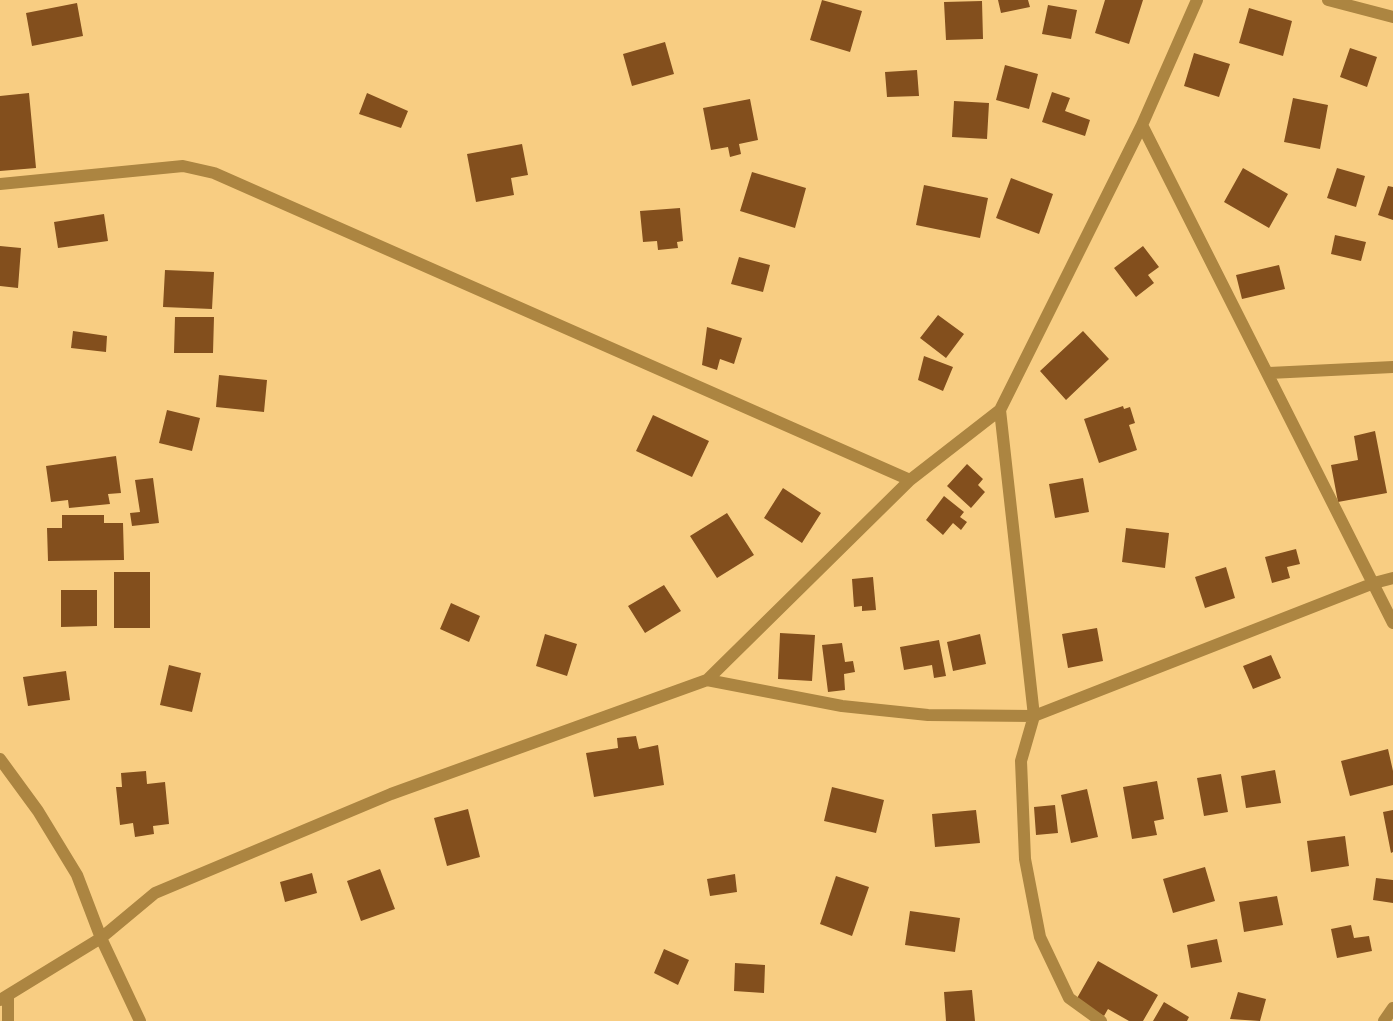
<!DOCTYPE html>
<html>
<head>
<meta charset="utf-8">
<style>
	body { margin:0 }
	canvas { display:block; background:#f8cd82 }
</style>
</head>
<body>
<canvas width="1393" height="1021"></canvas>
<script>
const g = document.querySelector('canvas').getContext('2d');
g.lineJoin = 'round';
function fillPath(path, color) { g.fillStyle = color; g.fill(path, 'evenodd'); }
function stroke(path, color, width, dash) { g.strokeStyle = color; g.lineWidth = width; g.lineCap = dash ? 'butt' : 'round'; g.setLineDash(dash || []); g.stroke(path); }
fillPath(new Path2D(`
	M 822,0 L 862,11 L 850,52 L 810,40 Z
	M 998,0 L 1028,0 L 1030,7 L 1001,13 Z
	M 1105,0 L 1143,0 L 1129,44 L 1095,33 Z
	M 982,1 L 983,39 L 946,40 L 944,2 Z
	M 77,3 L 83,36 L 32,46 L 26,13 Z
	M 1048,5 L 1077,10 L 1071,39 L 1042,34 Z
	M 1249,8 L 1292,21 L 1283,56 L 1239,43 Z
	M 665,42 L 674,74 L 632,86 L 623,54 Z
	M 1350,48 L 1377,57 L 1367,87 L 1340,77 Z
	M 1194,53 L 1230,64 L 1219,97 L 1184,86 Z
	M 1005,65 L 1038,74 L 1029,109 L 996,100 Z
	M 917,70 L 919,96 L 887,97 L 885,72 Z
	M 1052,92 L 1070,98 L 1065,111 L 1090,120 L 1085,136 L 1042,122 Z
	M 29,93 L 36,168 L 0,171 L 0,96 Z
	M 367,93 L 408,111 L 401,128 L 359,114 Z
	M 1293,98 L 1328,105 L 1320,149 L 1284,142 Z
	M 750,99 L 758,140 L 739,144 L 741,154 L 730,157 L 728,147 L 711,150 L 703,108 Z
	M 954,101 L 989,103 L 987,139 L 952,137 Z
	M 522,144 L 528,175 L 511,178 L 514,195 L 476,202 L 467,154 Z
	M 1243,168 L 1288,194 L 1269,228 L 1224,202 Z
	M 1337,168 L 1365,176 L 1356,207 L 1327,198 Z
	M 752,172 L 806,188 L 795,228 L 740,211 Z
	M 1011,178 L 1053,194 L 1039,234 L 996,218 Z
	M 924,185 L 988,198 L 980,238 L 916,225 Z
	M 1388,186 L 1393,187 L 1393,220 L 1378,215 Z
	M 680,208 L 683,241 L 677,242 L 678,248 L 658,250 L 657,241 L 643,242 L 640,211 Z
	M 104,214 L 108,241 L 58,248 L 54,222 Z
	M 1335,235 L 1366,242 L 1361,261 L 1331,254 Z
	M 0,246 L 21,248 L 18,288 L 0,286 Z
	M 1143,246 L 1159,267 L 1148,275 L 1154,283 L 1136,297 L 1114,268 Z
	M 739,257 L 770,265 L 763,292 L 731,284 Z
	M 1279,265 L 1285,289 L 1242,299 L 1236,275 Z
	M 165,270 L 214,272 L 212,309 L 163,307 Z
	M 938,315 L 964,334 L 946,358 L 920,338 Z
	M 175,317 L 214,317 L 213,353 L 174,353 Z
	M 707,327 L 742,338 L 734,364 L 720,359 L 717,370 L 702,365 Z
	M 73,331 L 107,336 L 106,352 L 71,348 Z
	M 1083,331 L 1109,359 L 1066,400 L 1040,371 Z
	M 924,356 L 953,367 L 943,391 L 918,380 Z
	M 219,375 L 267,380 L 264,412 L 216,407 Z
	M 1123,406 L 1124,409 L 1130,407 L 1135,423 L 1129,425 L 1137,450 L 1099,463 L 1084,419 Z
	M 167,410 L 200,418 L 192,451 L 159,443 Z
	M 653,415 L 709,441 L 692,477 L 636,451 Z
	M 1375,431 L 1387,493 L 1338,502 L 1331,465 L 1358,460 L 1354,436 Z
	M 116,456 L 121,493 L 108,494 L 110,504 L 69,508 L 68,500 L 51,502 L 46,466 Z
	M 967,464 L 983,479 L 978,485 L 985,492 L 971,508 L 947,486 Z
	M 153,478 L 159,523 L 132,526 L 130,513 L 140,512 L 135,480 Z
	M 1083,478 L 1089,512 L 1055,518 L 1049,484 Z
	M 783,488 L 821,513 L 802,543 L 764,518 Z
	M 944,496 L 964,512 L 960,517 L 967,522 L 961,530 L 953,523 L 943,535 L 926,520 Z
	M 727,513 L 754,555 L 717,578 L 690,536 Z
	M 62,515 L 104,515 L 104,523 L 123,523 L 124,560 L 48,561 L 47,528 L 62,528 Z
	M 1126,528 L 1169,533 L 1165,568 L 1122,562 Z
	M 1296,549 L 1300,564 L 1287,567 L 1290,578 L 1272,583 L 1265,557 Z
	M 1226,567 L 1235,598 L 1205,608 L 1195,577 Z
	M 114,572 L 150,572 L 150,628 L 114,628 Z
	M 873,577 L 876,610 L 862,611 L 862,606 L 854,607 L 852,579 Z
	M 664,585 L 681,611 L 645,633 L 628,606 Z
	M 61,590 L 97,590 L 97,626 L 61,627 Z
	M 451,603 L 480,616 L 469,642 L 440,629 Z
	M 1097,628 L 1103,661 L 1068,668 L 1062,634 Z
	M 780,633 L 815,635 L 812,681 L 778,679 Z
	M 545,634 L 577,644 L 567,676 L 536,666 Z
	M 980,634 L 986,664 L 953,671 L 947,642 Z
	M 939,640 L 946,676 L 934,678 L 932,665 L 904,670 L 900,647 Z
	M 842,643 L 845,662 L 853,661 L 855,672 L 844,674 L 845,690 L 828,692 L 822,645 Z
	M 1271,655 L 1281,678 L 1253,689 L 1243,666 Z
	M 169,665 L 201,673 L 192,712 L 160,705 Z
	M 66,671 L 70,700 L 28,706 L 23,677 Z
	M 636,736 L 639,749 L 658,745 L 664,785 L 594,797 L 586,753 L 618,748 L 617,738 Z
	M 1388,749 L 1393,771 L 1393,785 L 1350,796 L 1341,761 Z
	M 1275,770 L 1281,803 L 1246,808 L 1241,776 Z
	M 146,771 L 147,784 L 165,782 L 169,824 L 153,826 L 154,834 L 135,837 L 133,823 L 120,825 L 116,787 L 122,787 L 121,773 Z
	M 1221,774 L 1228,812 L 1204,816 L 1197,778 Z
	M 1157,781 L 1164,819 L 1154,821 L 1157,835 L 1132,839 L 1123,787 Z
	M 832,787 L 884,800 L 876,833 L 824,821 Z
	M 1087,789 L 1098,837 L 1071,843 L 1061,795 Z
	M 1055,805 L 1058,833 L 1036,835 L 1034,807 Z
	M 468,809 L 480,857 L 447,866 L 434,818 Z
	M 976,810 L 980,843 L 935,847 L 932,814 Z
	M 1393,810 L 1393,852 L 1391,853 L 1383,812 Z
	M 1345,836 L 1349,866 L 1311,872 L 1307,841 Z
	M 1205,867 L 1215,901 L 1173,913 L 1163,879 Z
	M 380,869 L 395,909 L 361,921 L 347,881 Z
	M 312,873 L 317,893 L 285,902 L 280,882 Z
	M 735,874 L 737,892 L 710,896 L 707,879 Z
	M 836,876 L 869,887 L 852,936 L 820,924 Z
	M 1376,878 L 1393,880 L 1393,903 L 1373,900 Z
	M 1277,896 L 1283,925 L 1244,932 L 1239,902 Z
	M 910,911 L 960,918 L 955,952 L 905,945 Z
	M 1351,925 L 1354,938 L 1369,936 L 1372,951 L 1337,958 L 1331,929 Z
	M 1217,939 L 1222,962 L 1191,968 L 1187,945 Z
	M 664,949 L 689,960 L 678,985 L 654,973 Z
	M 1098,961 L 1158,995 L 1143,1021 L 1129,1021 L 1108,1009 L 1104,1016 L 1076,1000 Z
	M 735,963 L 765,965 L 764,993 L 734,991 Z
	M 972,990 L 975,1021 L 946,1021 L 944,992 Z
	M 1238,992 L 1266,999 L 1260,1021 L 1230,1019 Z
	M 1164,1002 L 1189,1017 L 1187,1021 L 1153,1021 Z`), '#834f1d');
stroke(new Path2D(`
	M 1328,0 L 1393,17
	M 1142,125 L 1393,623
	M 0,184 L 183,166 L 214,173 L 910,480
	M 1269,373 L 1393,367
	M 1000,410 L 1034,716 L 1021,761 L 1025,859 L 1040,937 L 1069,998 L 1101,1021
	M 707,680 L 842,706 L 928,715 L 1034,716 L 1374,583 L 1393,578
	M 0,759 L 38,811 L 77,875 L 101,938 L 140,1021
	M 8,995 L 8,1021
	M 0,1000 L 101,938 L 155,893 L 391,794 L 707,680 L 910,480 L 1000,410 L 1142,125 L 1197,0
	M 1384,1021 L 1393,1008`), '#ac8541', 12);
</script>
</body>
</html>
